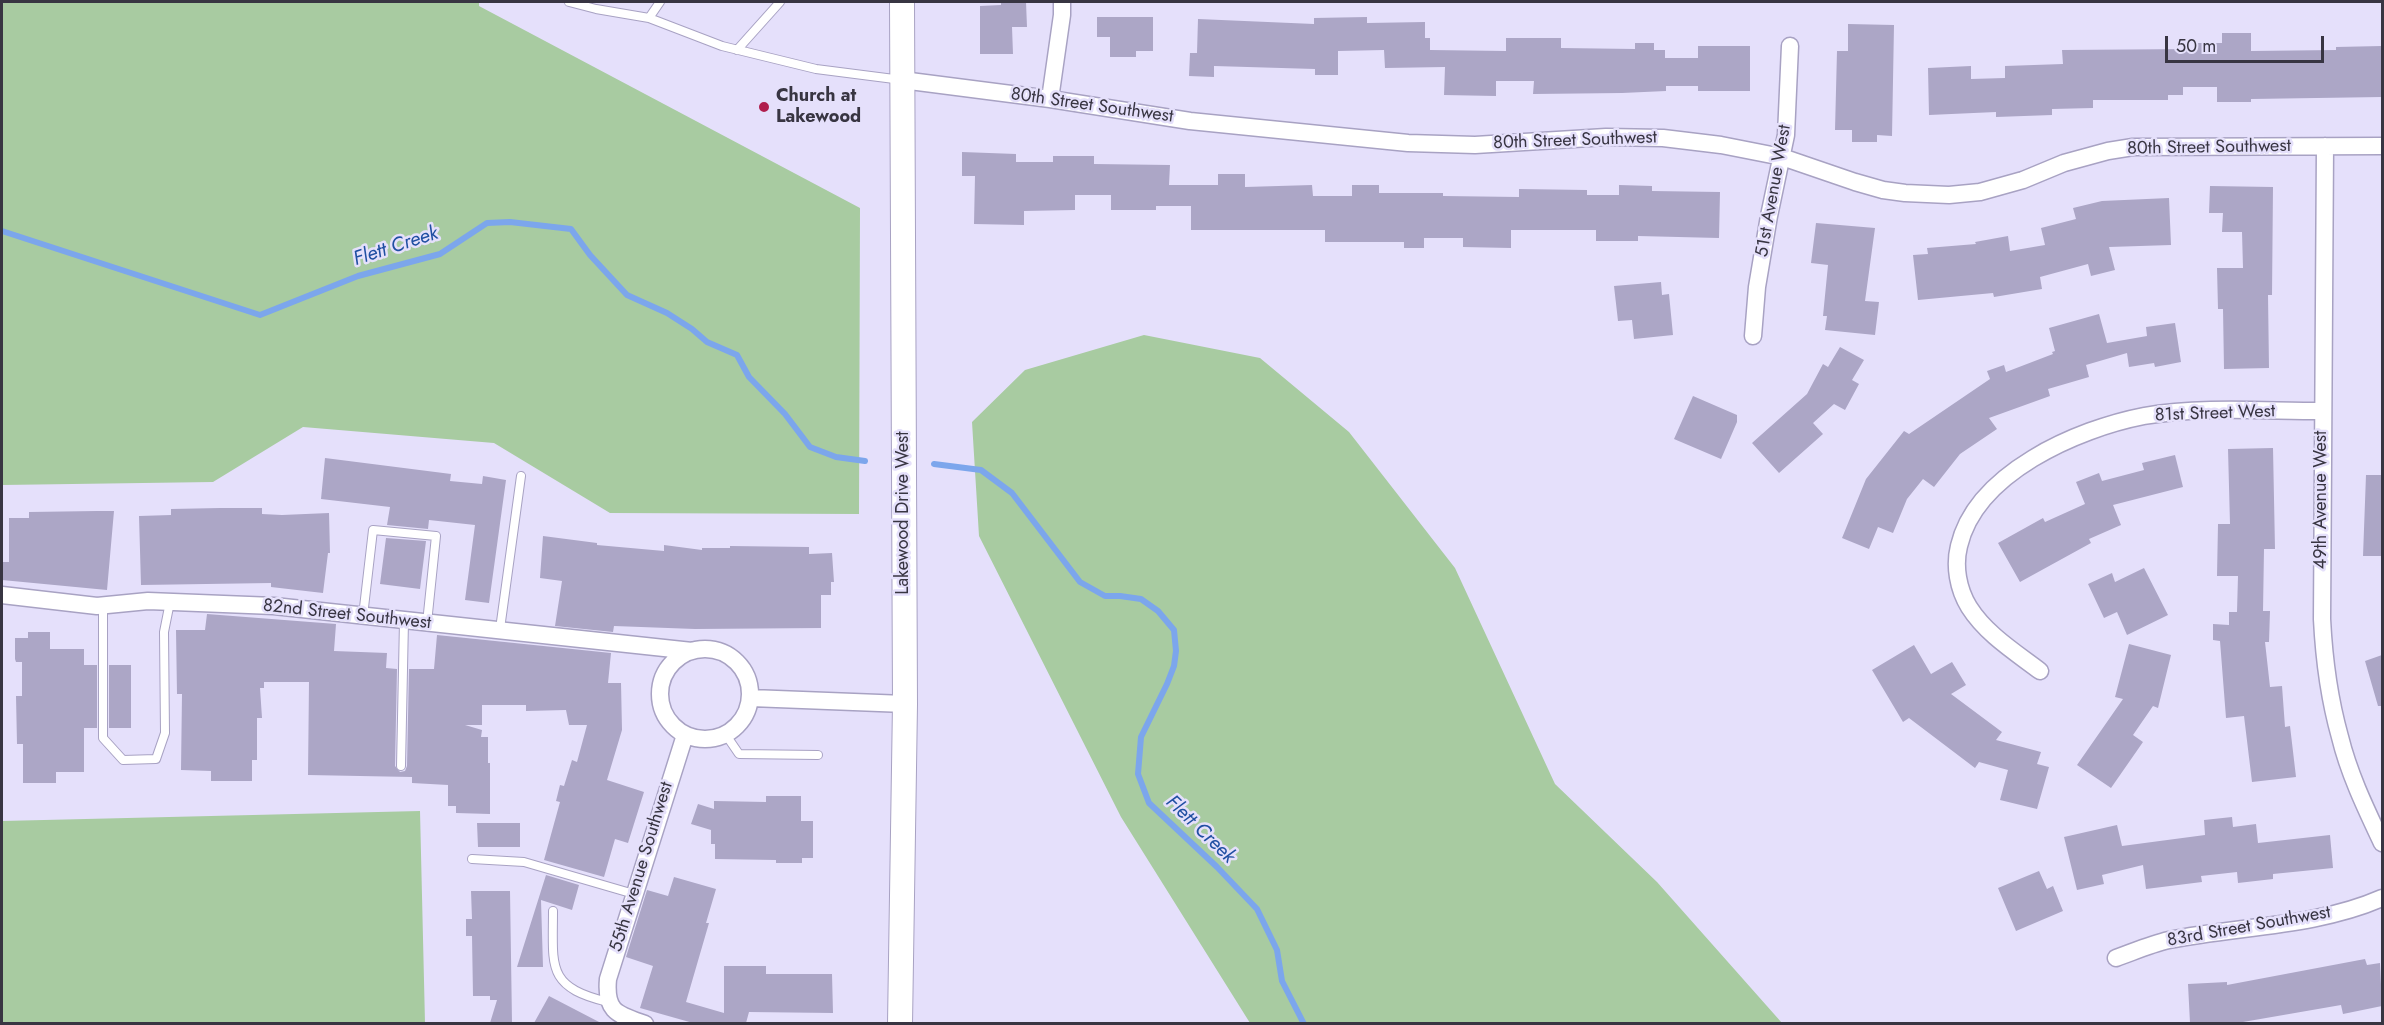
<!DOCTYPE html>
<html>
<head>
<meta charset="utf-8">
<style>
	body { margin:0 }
	#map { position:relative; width:2384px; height:1025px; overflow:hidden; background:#e5e0fb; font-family:Jost,sans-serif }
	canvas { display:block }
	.frame { position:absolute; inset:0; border:3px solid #383542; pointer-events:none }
	.scale { position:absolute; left:2165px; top:36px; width:159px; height:27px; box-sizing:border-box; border:3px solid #383542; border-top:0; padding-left:8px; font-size:18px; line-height:21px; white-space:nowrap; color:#383542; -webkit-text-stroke:4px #e5e0fb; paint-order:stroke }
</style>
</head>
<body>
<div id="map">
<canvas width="2384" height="1025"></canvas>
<div class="frame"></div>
<div class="scale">50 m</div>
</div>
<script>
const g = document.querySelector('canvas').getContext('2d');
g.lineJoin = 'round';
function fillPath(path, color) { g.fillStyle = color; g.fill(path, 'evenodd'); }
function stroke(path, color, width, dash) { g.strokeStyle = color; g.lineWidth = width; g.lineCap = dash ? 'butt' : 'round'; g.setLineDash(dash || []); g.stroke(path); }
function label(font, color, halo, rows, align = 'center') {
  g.font = font + ' Jost,sans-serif'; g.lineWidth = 5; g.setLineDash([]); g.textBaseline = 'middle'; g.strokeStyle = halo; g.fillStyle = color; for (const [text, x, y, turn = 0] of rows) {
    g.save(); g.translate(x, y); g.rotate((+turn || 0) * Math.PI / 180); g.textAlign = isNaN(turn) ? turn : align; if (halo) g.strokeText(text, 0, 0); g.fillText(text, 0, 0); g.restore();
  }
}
fillPath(new Path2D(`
	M 2,2 L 479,2 L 479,6 L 860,208 L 859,514 L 610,513 L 494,443 L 303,427 L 213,482 L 2,485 Z
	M 1144,335 L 1260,358 L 1349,432 L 1455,568 L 1555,784 L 1657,882 L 1782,1023 L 1250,1023 L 1121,817 L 979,536 L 972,422 L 1025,370 Z
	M 420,811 L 425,1023 L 2,1023 L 2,821 Z`), '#a8cba1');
stroke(new Path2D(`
	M 2,231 L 260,315 L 358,276 L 440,254 L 487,223 L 510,222 L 571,229 L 590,255 L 627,295 L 667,313 L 692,329 L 707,342 L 737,355 L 749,377 L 785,414 L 810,447 L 836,457 L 865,461
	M 934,464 L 981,470 L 1012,493 L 1080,582 L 1105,596 L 1120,596 L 1141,599 L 1158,611 L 1174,630 L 1176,651 L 1174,666 L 1167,684 L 1141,737 L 1138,774 L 1149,803 L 1217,867 L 1257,909 L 1277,950 L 1282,981 L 1304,1024`), '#7ca6ec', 6);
fillPath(new Path2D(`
	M 1001,2 L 1026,2 L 1027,27 L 1012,27 L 1013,54 L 980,54 L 980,6 L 1001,5 Z
	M 1097,17 L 1153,17 L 1153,51 L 1136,51 L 1136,57 L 1110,57 L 1110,37 L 1097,37 Z
	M 1367,17 L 1367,23 L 1425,22 L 1425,38 L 1430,38 L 1430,50 L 1506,51 L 1506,38 L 1561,38 L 1561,48 L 1635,49 L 1635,43 L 1654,43 L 1654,50 L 1665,50 L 1665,58 L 1698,58 L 1698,46 L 1750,46 L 1750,91 L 1698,91 L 1698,86 L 1666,86 L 1666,91 L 1622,93 L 1533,94 L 1534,81 L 1496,81 L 1496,96 L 1444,95 L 1445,67 L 1385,68 L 1384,50 L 1338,51 L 1338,75 L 1315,75 L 1315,69 L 1214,66 L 1214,77 L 1189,76 L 1190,53 L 1197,53 L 1198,19 L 1314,24 L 1314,18 Z
	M 1848,24 L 1894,25 L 1892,136 L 1877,135 L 1877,142 L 1852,142 L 1852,130 L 1835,130 L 1837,51 L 1848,51 Z
	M 2222,33 L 2251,33 L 2251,51 L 2336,50 L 2336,47 L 2382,46 L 2382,97 L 2251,99 L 2251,102 L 2217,102 L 2217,87 L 2183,87 L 2183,95 L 2168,95 L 2168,100 L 2093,100 L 2093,108 L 2052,109 L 2052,115 L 1996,117 L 1996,112 L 1929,115 L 1928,68 L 1971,66 L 1971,79 L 2005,78 L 2005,66 L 2063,64 L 2062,50 L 2193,49 L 2193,43 L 2222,43 Z
	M 962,152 L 1016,154 L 1016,162 L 1053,162 L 1053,156 L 1094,156 L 1094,164 L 1170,165 L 1169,185 L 1218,185 L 1218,174 L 1245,174 L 1245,187 L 1312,185 L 1313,196 L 1352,196 L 1352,185 L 1379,185 L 1379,193 L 1443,193 L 1443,196 L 1519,197 L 1519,189 L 1587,190 L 1587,195 L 1619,195 L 1619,185 L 1652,186 L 1652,191 L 1720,192 L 1719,238 L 1638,236 L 1638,241 L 1596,241 L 1596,230 L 1511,230 L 1511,248 L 1463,247 L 1463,238 L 1424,238 L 1424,248 L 1404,248 L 1404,242 L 1325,242 L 1325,230 L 1191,230 L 1191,206 L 1156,206 L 1156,210 L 1111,210 L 1111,195 L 1075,195 L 1075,210 L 1024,211 L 1024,225 L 974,224 L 975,176 L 962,176 Z
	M 2210,186 L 2273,187 L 2272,295 L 2268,295 L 2269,368 L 2224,369 L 2223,309 L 2218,309 L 2217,268 L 2243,268 L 2242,232 L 2222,232 L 2223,213 L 2209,213 Z
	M 2169,198 L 2171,245 L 2109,247 L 2115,270 L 2091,276 L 2088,264 L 2040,277 L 2042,289 L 1994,297 L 1993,293 L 1918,300 L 1913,255 L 1928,254 L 1927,248 L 1976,244 L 1975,242 L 2008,236 L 2010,251 L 2045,245 L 2041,228 L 2076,219 L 2073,208 L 2102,201 Z
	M 1816,223 L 1875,228 L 1865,301 L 1879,302 L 1875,335 L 1825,330 L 1827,316 L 1823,316 L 1828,265 L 1811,263 Z
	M 1661,282 L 1662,295 L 1669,294 L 1673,335 L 1634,339 L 1632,320 L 1618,321 L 1614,286 Z
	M 2099,314 L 2107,343 L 2147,336 L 2146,327 L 2175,323 L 2181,362 L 2155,367 L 2154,363 L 2129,367 L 2127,353 L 2086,365 L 2089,377 L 2048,389 L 2050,396 L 1989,418 L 1997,429 L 1960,454 L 1934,487 L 1923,479 L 1907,499 L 1893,533 L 1878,527 L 1869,549 L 1842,538 L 1866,479 L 1904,431 L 1909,434 L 1990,379 L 1987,371 L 2004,365 L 2006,372 L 2053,354 L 2052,352 L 2055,351 L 2049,328 Z
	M 1840,347 L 1864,360 L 1852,380 L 1859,384 L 1845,410 L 1834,404 L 1813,423 L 1823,434 L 1779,473 L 1752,443 L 1807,394 L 1823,364 L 1828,367 Z
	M 1693,396 L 1737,415 L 1737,422 L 1721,459 L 1674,439 Z
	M 2273,448 L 2275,549 L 2264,549 L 2263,611 L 2270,611 L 2269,642 L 2265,642 L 2270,687 L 2282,686 L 2285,727 L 2290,726 L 2296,777 L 2252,782 L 2244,716 L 2226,718 L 2220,641 L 2213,640 L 2213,624 L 2229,625 L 2229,612 L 2237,612 L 2238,576 L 2217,576 L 2218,524 L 2230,524 L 2228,449 Z
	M 2175,455 L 2183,487 L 2113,505 L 2121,525 L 2089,539 L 2091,543 L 2020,582 L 1998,543 L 2043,518 L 2045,522 L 2085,504 L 2076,482 L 2099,473 L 2102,481 L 2144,470 L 2142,463 Z
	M 325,458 L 451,474 L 450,481 L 482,484 L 483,476 L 506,480 L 489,603 L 465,600 L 475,525 L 429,520 L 428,529 L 387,525 L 390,507 L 321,499 Z
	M 2366,475 L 2382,475 L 2382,556 L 2363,556 Z
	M 220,508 L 262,508 L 262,514 L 282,515 L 329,513 L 330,553 L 328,553 L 323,593 L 271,587 L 271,583 L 141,585 L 139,516 L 171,515 L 171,509 Z
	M 97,511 L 114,511 L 107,590 L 2,580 L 2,562 L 9,562 L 9,518 L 29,518 L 29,512 Z
	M 543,536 L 597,543 L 597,545 L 664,551 L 664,545 L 702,550 L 702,548 L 730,548 L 730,546 L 809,547 L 809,554 L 832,553 L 834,582 L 831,582 L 831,595 L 821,595 L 821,628 L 695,629 L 614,626 L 613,632 L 555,626 L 562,581 L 540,578 Z
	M 386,538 L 426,541 L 420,589 L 380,584 Z
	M 2144,568 L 2168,615 L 2127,635 L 2117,612 L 2104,618 L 2088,584 L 2112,573 L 2115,582 Z
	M 207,614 L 336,624 L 334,651 L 387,653 L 386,668 L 397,669 L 395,766 L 400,772 L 405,771 L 407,766 L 409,669 L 434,669 L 437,635 L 611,653 L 608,683 L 621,683 L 622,730 L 607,780 L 644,792 L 628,843 L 615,839 L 604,877 L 544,860 L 560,802 L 556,801 L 560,785 L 564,786 L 572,760 L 577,762 L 587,725 L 569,725 L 566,710 L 526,711 L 526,705 L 482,705 L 482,725 L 465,725 L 482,730 L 481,737 L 488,737 L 488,763 L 490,763 L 490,814 L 456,813 L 456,806 L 448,806 L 448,785 L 412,783 L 412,777 L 308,775 L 309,682 L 264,682 L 264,688 L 260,688 L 262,718 L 257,718 L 257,760 L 252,760 L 252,781 L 211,781 L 211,771 L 181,770 L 182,694 L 177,694 L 176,630 L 205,630 Z
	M 28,632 L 50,632 L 50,649 L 84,649 L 84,665 L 97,665 L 97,728 L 84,728 L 84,772 L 56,772 L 56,783 L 23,783 L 23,744 L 17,744 L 16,696 L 22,696 L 22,662 L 16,662 L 15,659 L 15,638 L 28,638 Z
	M 2129,644 L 2171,655 L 2158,708 L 2153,706 L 2133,735 L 2143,742 L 2111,788 L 2077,765 L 2123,699 L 2115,697 Z
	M 1914,645 L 1931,674 L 1952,662 L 1966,685 L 1951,694 L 2002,732 L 1996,740 L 2041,752 L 2037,764 L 2049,767 L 2037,809 L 2000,800 L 2008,770 L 1979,762 L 1975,768 L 1909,718 L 1903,722 L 1872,670 Z
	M 2382,655 L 2382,706 L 2378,706 L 2365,661 Z
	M 109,665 L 131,665 L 131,728 L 109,728 Z
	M 766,796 L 801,796 L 801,821 L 813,821 L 813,858 L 802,858 L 802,863 L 776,863 L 776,860 L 715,859 L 715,844 L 711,844 L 711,830 L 691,824 L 698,804 L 714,809 L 714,801 L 766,802 Z
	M 2232,817 L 2233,827 L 2256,824 L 2258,843 L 2330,835 L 2333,868 L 2273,874 L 2273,879 L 2238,883 L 2237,872 L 2201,876 L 2202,882 L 2146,889 L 2143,865 L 2102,875 L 2104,884 L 2077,890 L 2064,837 L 2117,825 L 2122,846 L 2205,835 L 2204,820 Z
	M 477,823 L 520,823 L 520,847 L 478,847 Z
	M 2039,871 L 2047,889 L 2053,886 L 2063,911 L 2016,931 L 1998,888 Z
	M 546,875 L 579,885 L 572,910 L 541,900 L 543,967 L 517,967 Z
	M 674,877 L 716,889 L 706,923 L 709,923 L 686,1002 L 724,1013 L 724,966 L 766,966 L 766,974 L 832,974 L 833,1013 L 749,1012 L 746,1023 L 693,1023 L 640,1008 L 653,966 L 626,957 L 647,890 L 668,896 Z
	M 471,891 L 510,891 L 512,1023 L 490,1023 L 497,1000 L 490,1000 L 490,996 L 473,996 L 472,936 L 466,936 L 466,919 L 472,919 Z
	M 2365,959 L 2367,965 L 2380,963 L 2382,1006 L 2343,1014 L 2341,1005 L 2243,1022 L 2243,1023 L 2190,1023 L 2188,984 L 2227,982 L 2227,985 Z
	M 549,996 L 601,1023 L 534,1023 Z`), '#aca6c6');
const lane = new Path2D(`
	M 569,2 L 596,9 L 649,18 L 722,46 L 816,69 L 902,80
	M 649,18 L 660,2
	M 737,50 L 780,2
	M 103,605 L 103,738 L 123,760 L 156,759 L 165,733 L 164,632 L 170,602
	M 363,616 L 373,530 L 436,536 L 427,623
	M 500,629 L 521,476
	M 726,735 L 739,754 L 818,755
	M 401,766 L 404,621
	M 472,859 L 524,862 L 634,894
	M 553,911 C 553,967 546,987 608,1002`);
const street = new Path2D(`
	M 902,80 L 1050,99 L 1190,121 L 1408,143 L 1475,145 L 1606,137 L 1663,138 L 1721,145 L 1782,157 L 1855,182 L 1883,190 L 1905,193 L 1949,195 L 1980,192 L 2023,180 L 2064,163 L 2108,151 L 2133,147 L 2382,146
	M 1050,99 L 1062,15 L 1062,2
	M 2325,146 L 2322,619 C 2324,659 2329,698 2340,737 C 2349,774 2366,809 2382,843
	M 1753,336 L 1757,287 L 1769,216 L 1786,135 L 1790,46
	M 2,595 L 97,606 L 148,601 L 274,606 L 692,651
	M660 694a45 45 0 1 1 90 0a45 45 0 1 1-90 0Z
	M 2040,671 C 2015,652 1986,634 1969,607 C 1958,589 1954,566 1959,546 C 1976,473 2077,429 2144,416 C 2202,406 2263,411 2322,411
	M 751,698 L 905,704
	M 2116,958 C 2133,952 2151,944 2169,940 C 2239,926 2316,927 2382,898
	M 645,1024 C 617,1014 605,1012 608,979 L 685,735`);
const secondary = new Path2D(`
	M 900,1024 L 905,704 L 902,2`);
stroke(lane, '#a8a2c3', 10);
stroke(street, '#a8a2c3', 19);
stroke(secondary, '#a8a2c3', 26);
stroke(lane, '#fff', 8);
stroke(street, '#fff', 16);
stroke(secondary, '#fff', 24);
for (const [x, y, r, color] of [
	[764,107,6,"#b01e4d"]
]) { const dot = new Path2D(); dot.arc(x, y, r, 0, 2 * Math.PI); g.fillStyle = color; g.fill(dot); stroke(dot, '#e5e0fb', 2); }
label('bold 18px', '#383542', '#e5e0fb', [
	["Church at",776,97],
	["Lakewood",776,118]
], 'left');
label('18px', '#383542', '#e5e0fb', [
	["80th Street Southwest",1092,106,8],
	["80th Street Southwest",1575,141,-2],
	["80th Street Southwest",2209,148,-1],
	["51st Avenue West",1774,191,-80],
	["81st Street West",2215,414,-2],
	["49th Avenue West",2322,500,-90],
	["Lakewood Drive West",904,513,-90],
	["82nd Street Southwest",347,615,6],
	["55th Avenue Southwest",642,867,-73],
	["83rd Street Southwest",2249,927,-10]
]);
label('italic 20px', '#204fa2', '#e5e0fb', [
	["Flett Creek",396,247,-18],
	["Flett Creek",1200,830,44]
]);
</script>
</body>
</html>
